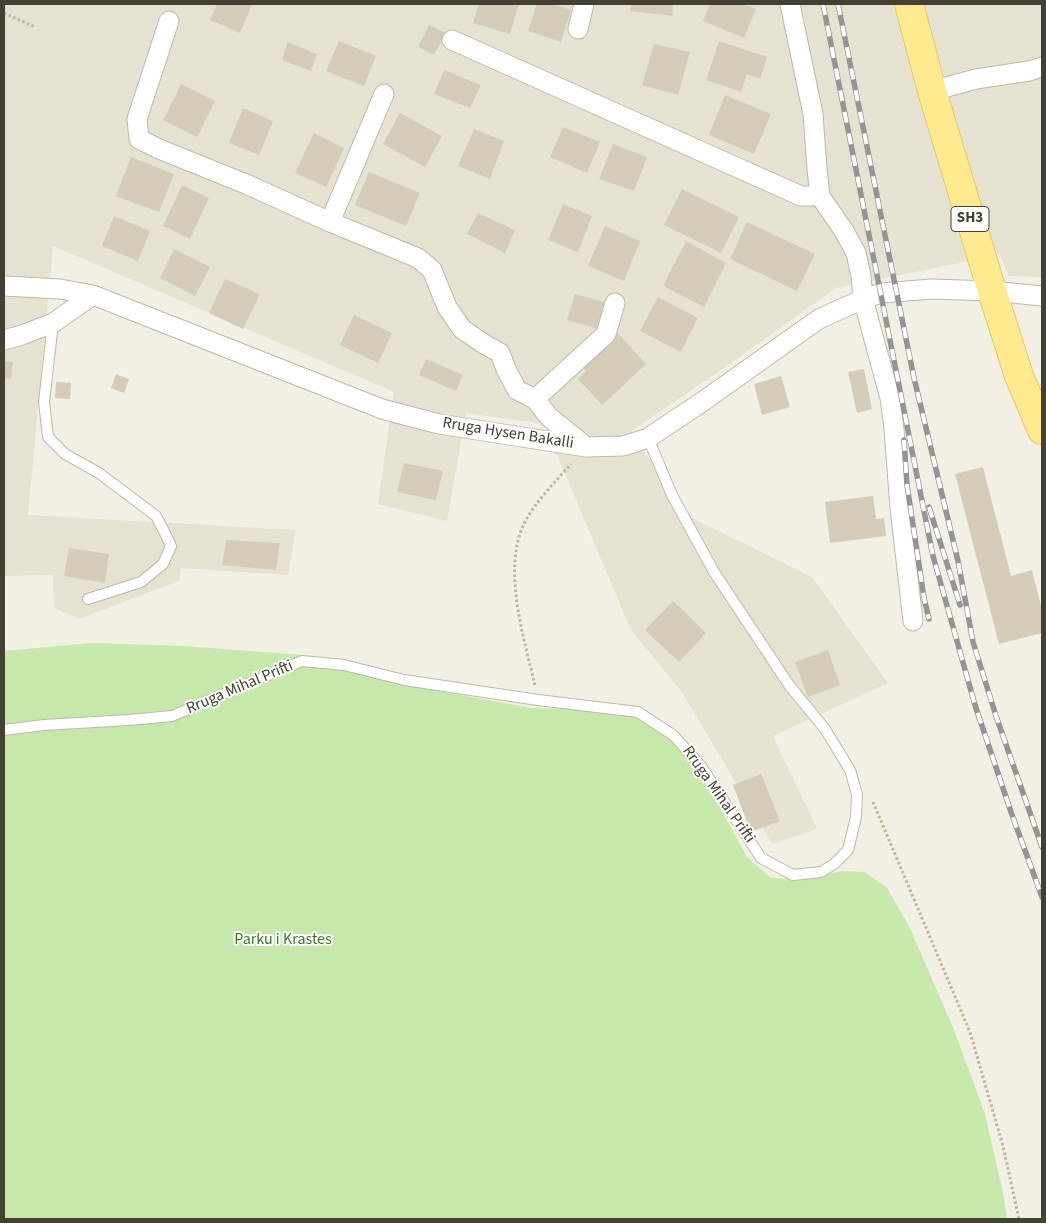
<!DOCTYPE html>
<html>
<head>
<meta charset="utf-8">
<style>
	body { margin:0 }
	#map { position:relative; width:1046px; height:1223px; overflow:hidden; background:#f2efe4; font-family:"Source Sans 3",sans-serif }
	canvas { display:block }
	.frame { position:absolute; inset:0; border:5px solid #444034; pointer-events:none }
</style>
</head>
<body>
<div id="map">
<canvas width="1046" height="1223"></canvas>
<div class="frame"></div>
</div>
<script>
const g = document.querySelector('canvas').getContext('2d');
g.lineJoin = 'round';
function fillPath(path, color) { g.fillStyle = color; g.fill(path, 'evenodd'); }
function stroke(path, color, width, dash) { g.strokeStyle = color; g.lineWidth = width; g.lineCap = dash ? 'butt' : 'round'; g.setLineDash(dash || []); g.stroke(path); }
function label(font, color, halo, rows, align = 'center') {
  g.font = font + ' "Source Sans 3",sans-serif'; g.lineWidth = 4; g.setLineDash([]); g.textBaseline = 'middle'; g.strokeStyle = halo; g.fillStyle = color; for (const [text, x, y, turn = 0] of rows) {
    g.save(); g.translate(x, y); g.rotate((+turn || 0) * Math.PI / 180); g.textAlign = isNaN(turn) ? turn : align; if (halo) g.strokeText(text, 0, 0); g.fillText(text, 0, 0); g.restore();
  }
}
fillPath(new Path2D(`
	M 4,4 L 1042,4 L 1042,277 L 1009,276 L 1000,255 L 836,288 L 724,368 L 630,432 L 692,518 L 812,577 L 888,683 L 773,736 L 817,829 L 772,844 L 682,692 L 631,630 L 544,424 L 466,413 L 447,521 L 378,504 L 394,392 L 53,246 L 28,515 L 296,530 L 288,575 L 181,568 L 179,581 L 79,619 L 54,608 L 53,575 L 4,576 Z`), '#e6e2d2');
fillPath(new Path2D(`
	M 92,643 L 183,646 L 303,655 L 405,685 L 532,708 L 607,710 L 638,718 L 671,739 L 698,766 L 747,857 L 771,878 L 802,879 L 843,871 L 865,872 L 887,888 L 910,928 L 954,1030 L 985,1114 L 1003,1193 L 1007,1219 L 4,1219 L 4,651 Z`), '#c7e8ab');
fillPath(new Path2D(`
	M 217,4 L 252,4 L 240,33 L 210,20 Z
	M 479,4 L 519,4 L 510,34 L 473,23 Z
	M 537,4 L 553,4 L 571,10 L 561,42 L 528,31 Z
	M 631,4 L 673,4 L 672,16 L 630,11 Z
	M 710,4 L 742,4 L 756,9 L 744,38 L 703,21 Z
	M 429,25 L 446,33 L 434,55 L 418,47 Z
	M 339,41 L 376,56 L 364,86 L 326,71 Z
	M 719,41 L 767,57 L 760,79 L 747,74 L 741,92 L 706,80 Z
	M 288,42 L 317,54 L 311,71 L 282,60 Z
	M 654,44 L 690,52 L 678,95 L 642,85 Z
	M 444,70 L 481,85 L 470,108 L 434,94 Z
	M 181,84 L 215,101 L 197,137 L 163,120 Z
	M 725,95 L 771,114 L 754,154 L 709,135 Z
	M 243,108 L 273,121 L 259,155 L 229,143 Z
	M 400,113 L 442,136 L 425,167 L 383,144 Z
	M 563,127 L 600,142 L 587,173 L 550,157 Z
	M 474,129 L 504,141 L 490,179 L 458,166 Z
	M 314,133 L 344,148 L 326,187 L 295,173 Z
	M 613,144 L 647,157 L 634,191 L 599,179 Z
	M 131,157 L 174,174 L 159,212 L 116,196 Z
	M 369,172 L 420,193 L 406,226 L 355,205 Z
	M 182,185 L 209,198 L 190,239 L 163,226 Z
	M 682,189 L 739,217 L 721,253 L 664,225 Z
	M 563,204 L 592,216 L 578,252 L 548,240 Z
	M 478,213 L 515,230 L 505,253 L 467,234 Z
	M 114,216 L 150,231 L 138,261 L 102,246 Z
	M 747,222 L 815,254 L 797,291 L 730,259 Z
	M 605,226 L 640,241 L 624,281 L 588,266 Z
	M 686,241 L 726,263 L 704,307 L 663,286 Z
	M 174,249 L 210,267 L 195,296 L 160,278 Z
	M 225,279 L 260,294 L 243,329 L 209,313 Z
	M 575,294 L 608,303 L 601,330 L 567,320 Z
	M 658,297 L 698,318 L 681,352 L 640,331 Z
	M 354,315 L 392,333 L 378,363 L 340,345 Z
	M 616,331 L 646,364 L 602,405 L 578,379 L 586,371 L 580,364 Z
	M 426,359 L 463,375 L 456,391 L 419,375 Z
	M 4,361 L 13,362 L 11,379 L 4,378 Z
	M 864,369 L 872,409 L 857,413 L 848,372 Z
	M 116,374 L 129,379 L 124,393 L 111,388 Z
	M 781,376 L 790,407 L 762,415 L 754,384 Z
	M 56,382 L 71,383 L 70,399 L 55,398 Z
	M 404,463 L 443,471 L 436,500 L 397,492 Z
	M 983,467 L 1011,576 L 1032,570 L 1042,610 L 1042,633 L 999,644 L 955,474 Z
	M 873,496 L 876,519 L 884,518 L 886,536 L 830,543 L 825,502 Z
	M 226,540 L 280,543 L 276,570 L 222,565 Z
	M 69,548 L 109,554 L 105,583 L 64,576 Z
	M 673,601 L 706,633 L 679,662 L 645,630 Z
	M 828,650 L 840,685 L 808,697 L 795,662 Z
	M 761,774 L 780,821 L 751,832 L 733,785 Z`), '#d4ccb9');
const lane = new Path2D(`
	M 53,323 L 44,402 L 48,437 L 65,454 L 99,473 L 156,516 L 165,533 L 171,546 L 163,564 L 141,582 L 88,599
	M 4,730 L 44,725 L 129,720 L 172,716 L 302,661 L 344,665 L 404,680 L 538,700 L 638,712 L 673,735 L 701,766 L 761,858 L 793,875 L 821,872 L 834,864 L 848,850 L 856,817 L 857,794 L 850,770 L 825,729 L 789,685 L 714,572 L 672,495 L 648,438`);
const street = new Path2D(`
	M 790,4 L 813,114 L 817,169 L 820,196 L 844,231 L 856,253 L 861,276 L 863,299 L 890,398 L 894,429 L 900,508 L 913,621
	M 169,21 L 137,119 L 139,139 L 159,149 L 246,184 L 330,222 L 418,258 L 432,270 L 447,307 L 462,329 L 484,344 L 500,353 L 506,369 L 517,390 L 535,399 L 549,417 L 585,446
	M 578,29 L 584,4
	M 452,40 L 801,196 L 820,196
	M 932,91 L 976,79 L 1029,71 L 1042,67
	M 330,222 L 384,94
	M 4,286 L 60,289 L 93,295 L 382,409 L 439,424 L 586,447 L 623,446 L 648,438 L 702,402 L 819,319 L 863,299 L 881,293 L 932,289 L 992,291 L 1042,296
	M 4,340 L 22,335 L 53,323 L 93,295
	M 535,399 L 606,334 L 615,303`);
const primary = new Path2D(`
	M 909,4 L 932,91 L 992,291 L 1019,376 L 1042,430`);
stroke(lane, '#beb8a6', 12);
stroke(street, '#beb8a6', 21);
stroke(primary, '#e5ca5f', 30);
stroke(new Path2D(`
	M 4,13 L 35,27
	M 535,685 C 524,639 502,569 524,524 C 534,503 556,481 571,464
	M 873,802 L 970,1032 L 1003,1146 L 1019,1219`), '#c0b597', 3, [2.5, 2.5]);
stroke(lane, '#fff', 10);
stroke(street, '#fff', 19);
stroke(primary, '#ffea90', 28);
const rail = new Path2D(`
	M 823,4 L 933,556 L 975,705 L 1011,812 L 1042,897
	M 838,4 L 914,378 L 958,561 L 973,642 L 996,716 L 1042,847
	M 904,440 L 907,485 L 924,598 L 929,619
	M 929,507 L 960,605`);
stroke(rail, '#949494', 5.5);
stroke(rail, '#fff', 4, [11]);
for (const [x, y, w] of [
	[970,219,38]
]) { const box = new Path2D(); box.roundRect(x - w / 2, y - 12.5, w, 25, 4); g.fillStyle = '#fff'; g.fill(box); stroke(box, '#444034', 1); }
label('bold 15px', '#444034', null, [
	["SH3",970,219]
]);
label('16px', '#444034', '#fff', [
	["Rruga Hysen Bakalli",508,434,9],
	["Rruga Mihal Prifti",240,688,-23],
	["Rruga Mihal Prifti",718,795,55]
]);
label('16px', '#3d7726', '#fff', [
	["Parku i Krastes",283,940]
]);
</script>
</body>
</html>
